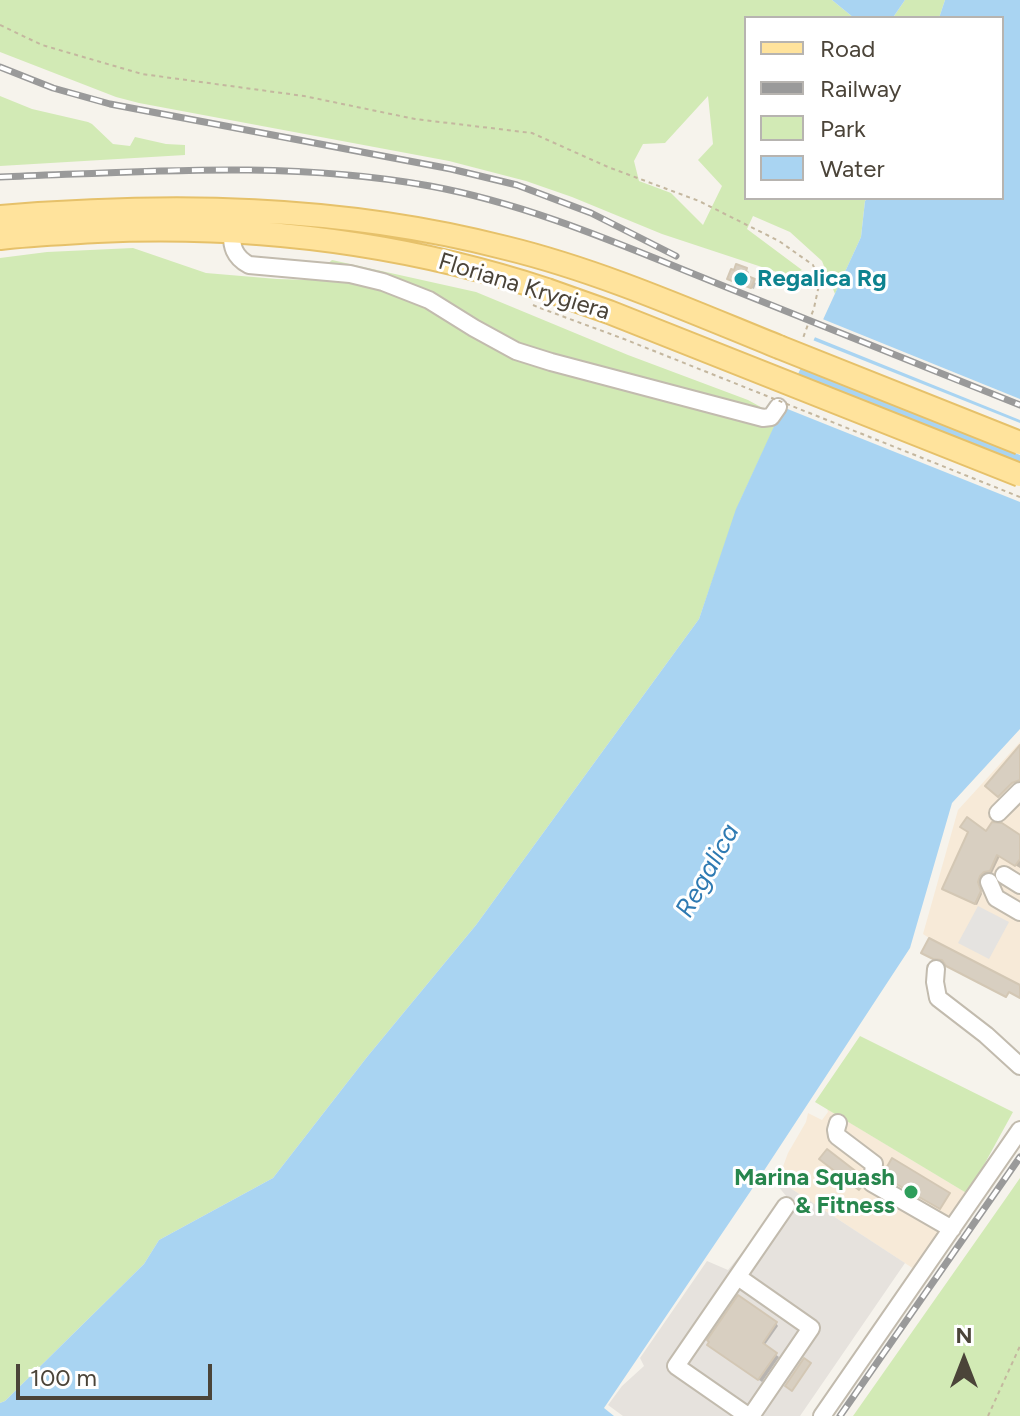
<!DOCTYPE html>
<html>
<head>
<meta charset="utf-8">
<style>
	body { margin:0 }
	#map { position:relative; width:1020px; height:1416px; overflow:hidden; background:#f6f3ec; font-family:Figtree,sans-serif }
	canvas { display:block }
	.legend { position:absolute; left:744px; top:16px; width:260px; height:184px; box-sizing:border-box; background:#fff; border:2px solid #b7b4b0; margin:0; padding:10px 14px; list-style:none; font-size:24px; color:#4b4439 }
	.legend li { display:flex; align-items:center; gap:16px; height:40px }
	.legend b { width:40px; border:2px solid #b7b4b0 }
	.north { position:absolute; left:924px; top:1320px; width:80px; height:80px; -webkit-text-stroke:6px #fff; paint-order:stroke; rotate:0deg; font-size:22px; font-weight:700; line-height:32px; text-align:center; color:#4b4439 }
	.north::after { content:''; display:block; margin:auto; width:28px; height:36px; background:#4b4439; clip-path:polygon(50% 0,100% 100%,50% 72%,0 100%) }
	.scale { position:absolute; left:16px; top:1364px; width:196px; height:36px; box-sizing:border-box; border:4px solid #4b4439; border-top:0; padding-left:10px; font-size:24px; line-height:28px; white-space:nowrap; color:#4b4439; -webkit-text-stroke:6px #fff; paint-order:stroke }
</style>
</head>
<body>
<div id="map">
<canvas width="1020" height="1416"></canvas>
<ul class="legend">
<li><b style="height:10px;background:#ffe39c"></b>Road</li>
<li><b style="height:10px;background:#9a9a9a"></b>Railway</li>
<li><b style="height:22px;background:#d2eab5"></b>Park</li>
<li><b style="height:22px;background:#a9d4f2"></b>Water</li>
</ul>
<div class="north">N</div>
<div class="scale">100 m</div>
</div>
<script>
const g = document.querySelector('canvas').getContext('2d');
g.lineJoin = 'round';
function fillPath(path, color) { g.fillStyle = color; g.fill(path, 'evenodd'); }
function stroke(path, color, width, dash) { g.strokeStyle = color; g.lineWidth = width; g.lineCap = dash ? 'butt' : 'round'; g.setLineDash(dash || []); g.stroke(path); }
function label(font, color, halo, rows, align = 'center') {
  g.font = font + ' Figtree,sans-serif'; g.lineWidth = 6; g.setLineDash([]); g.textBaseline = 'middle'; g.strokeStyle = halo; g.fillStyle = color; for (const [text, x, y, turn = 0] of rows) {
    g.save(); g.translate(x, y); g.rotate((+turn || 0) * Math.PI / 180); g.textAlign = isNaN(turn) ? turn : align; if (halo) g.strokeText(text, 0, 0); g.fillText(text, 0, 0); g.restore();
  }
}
fillPath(new Path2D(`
	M 1020,742 L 1020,996 L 1019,997 L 1009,992 L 1006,997 L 921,953 L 929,938 L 923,934 L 958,810 Z
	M 827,1109 L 968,1194 L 917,1271 L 778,1180 L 788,1153 L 806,1122 L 808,1113 L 822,1120 L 828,1112 Z`), '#f7ead8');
fillPath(new Path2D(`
	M 778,1180 L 905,1263 L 800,1416 L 623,1416 L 608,1405 L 622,1386 L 644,1366 L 640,1358 L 707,1261 L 728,1270 L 787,1197 L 777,1185 Z`), '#e6e2dd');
fillPath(new Path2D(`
	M 0,0 L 832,0 L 854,18 L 746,18 L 746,198 L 868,198 L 865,201 L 861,237 L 835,294 L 822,261 L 790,232 L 753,216 L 747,229 L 802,270 L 789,276 L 662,234 L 572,197 L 526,181 L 449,161 L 139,103 L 116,97 L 0,52 ZM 708,96 L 713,144 L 698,160 L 722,186 L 703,225 L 671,193 L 639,181 L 634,161 L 643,144 L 665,143 Z
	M 905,0 L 945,0 L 939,18 L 890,18 L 894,16 Z
	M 0,96 L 32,109 L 88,122 L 92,124 L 113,144 L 130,146 L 135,137 L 166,144 L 185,145 L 185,155 L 0,166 Z
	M 133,248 L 206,273 L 277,279 L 310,280 L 332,260 L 476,292 L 628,355 L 748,400 L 779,417 L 740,501 L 699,619 L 476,925 L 367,1057 L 273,1178 L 159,1240 L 144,1264 L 5,1401 L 0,1403 L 0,258 L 47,252 Z
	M 860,1036 L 1013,1112 L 968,1194 L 815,1102 Z
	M 1020,1178 L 1020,1416 L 853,1416 L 1004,1201 Z`), '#d2eab5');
fillPath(new Path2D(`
	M 978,906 L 1009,922 L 989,959 L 958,943 Z`), '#e5e3e0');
fillPath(new Path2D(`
	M 832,0 L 905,0 L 894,16 L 890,18 L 854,18 Z
	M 945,0 L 1020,0 L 1020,729 L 952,803 L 910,948 L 750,1192 L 604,1408 L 614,1416 L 0,1416 L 0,1403 L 5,1401 L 144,1264 L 159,1240 L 273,1178 L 367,1057 L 476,925 L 699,619 L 736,509 L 861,237 L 865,201 L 868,198 L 1002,198 L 1002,18 L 939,18 Z`), '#a9d4f2');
fillPath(new Path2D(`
	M 820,318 L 1020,399 L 1020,420 L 812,336 Z
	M 810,339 L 1020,423 L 1020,455 L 798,366 Z
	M 794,374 L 1020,464 L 1020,502 L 780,406 Z`), '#f6f3ec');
fillPath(new Path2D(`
	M 746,270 L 749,272 L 746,278 L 756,283 L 754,289 L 732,281 Z
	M 987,834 L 1020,837 L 1020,868 L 1000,856 L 992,873 L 986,874 L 981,878 L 979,885 L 982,894 L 977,905 L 947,891 Z
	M 776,1323 L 778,1326 L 764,1346 L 779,1357 L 762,1382 L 712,1347 Z`), '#0003');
const building = new Path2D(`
	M 736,264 L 747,268 L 745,275 L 755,279 L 751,288 L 727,279 L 731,269 L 734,270 Z
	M 1020,745 L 1020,780 L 1012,783 L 998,797 L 985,786 Z
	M 967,817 L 986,831 L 992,822 L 1002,823 L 1020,835 L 1020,859 L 1015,866 L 997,855 L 990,871 L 984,872 L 980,876 L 978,882 L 981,891 L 975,904 L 942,889 L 968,832 L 960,827 Z
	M 929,938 L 1020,985 L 1020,998 L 1009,992 L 1006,997 L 946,966 L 942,960 L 933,959 L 921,953 Z
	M 827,1149 L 862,1176 L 862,1186 L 859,1190 L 819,1159 Z
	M 892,1158 L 950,1193 L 940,1209 L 884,1177 L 884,1172 Z
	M 738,1295 L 777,1322 L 763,1343 L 777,1353 L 758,1380 L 707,1345 L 709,1342 L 707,1340 Z
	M 804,1358 L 811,1363 L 792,1391 L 785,1386 Z`);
fillPath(building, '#d8cfc1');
stroke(building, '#d3c7b4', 2);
const minor = new Path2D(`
	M 232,230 C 231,246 234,257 249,265 L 350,274 L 383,282 L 429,300 L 474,328 L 516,351 L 551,362 L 763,418 L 771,417 L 778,407
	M 998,813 L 1020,791
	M 1004,875 L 1020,885
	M 989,882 L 996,898 L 1020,912
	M 936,969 L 935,982 L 938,998 L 986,1035 L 1020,1066
	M 838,1123 L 836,1130 L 837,1136 L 874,1164 L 872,1183 L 952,1229
	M 738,1277 L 811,1328 L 751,1416
	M 748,1416 L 676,1366 L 786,1206
	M 822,1416 L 1020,1130`);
const major = new Path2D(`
	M 0,217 C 171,203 339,205 506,248 C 600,271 690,311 779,347
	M 0,238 C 32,234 65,233 97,231 C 250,224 401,242 547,290`);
stroke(minor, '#c2bbae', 20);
stroke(major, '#e6c16a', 26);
stroke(new Path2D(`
	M 0,25 L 42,45 L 142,74 L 304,96 L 415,119 L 532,133 L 608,167 L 699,201 L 779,241 L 813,265 L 817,275 L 819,285 L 814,308 L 803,338
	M 533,305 L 540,308
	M 988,1416 L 1020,1346`), '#c4b79f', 2, [4, 4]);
stroke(minor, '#fff', 16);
stroke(major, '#ffe39c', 22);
const rail = new Path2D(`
	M 0,67 L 53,88 L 110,104 L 451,169 L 517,185 L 591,213 L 676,256
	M 0,177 C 143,172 288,160 430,186 C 528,204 619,244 711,281 C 814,322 917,364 1020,405
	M 840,1416 L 1020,1157`);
stroke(rail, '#9a9a9a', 7);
stroke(rail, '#fff', 4, [12]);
const majorBridge = new Path2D(`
	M 547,290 L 609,312 L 1020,475
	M 779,347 L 1020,443`);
stroke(majorBridge, '#e6c16a', 26, []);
stroke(new Path2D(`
	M 540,308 L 624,339 L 1020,497`), '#c4b79f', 2, [4, 4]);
stroke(majorBridge, '#ffe39c', 22);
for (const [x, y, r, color] of [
	[741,279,8,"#0f9aa8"],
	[911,1192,8,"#2e9e5b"]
]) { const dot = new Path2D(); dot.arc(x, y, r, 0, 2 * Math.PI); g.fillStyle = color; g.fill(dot); stroke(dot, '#fff', 3); }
label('bold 24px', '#0d838f', '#fff', [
	["Regalica Rg",757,279]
], 'left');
label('24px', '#4b4439', '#fff', [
	["Floriana Krygiera",524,287,17]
]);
label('bold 24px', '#27864d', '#fff', [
	["Marina Squash",895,1178],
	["& Fitness",895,1206]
], 'right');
label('italic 26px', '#2e7ab2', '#fff', [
	["Regalica",708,871,-61]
]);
</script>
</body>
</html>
